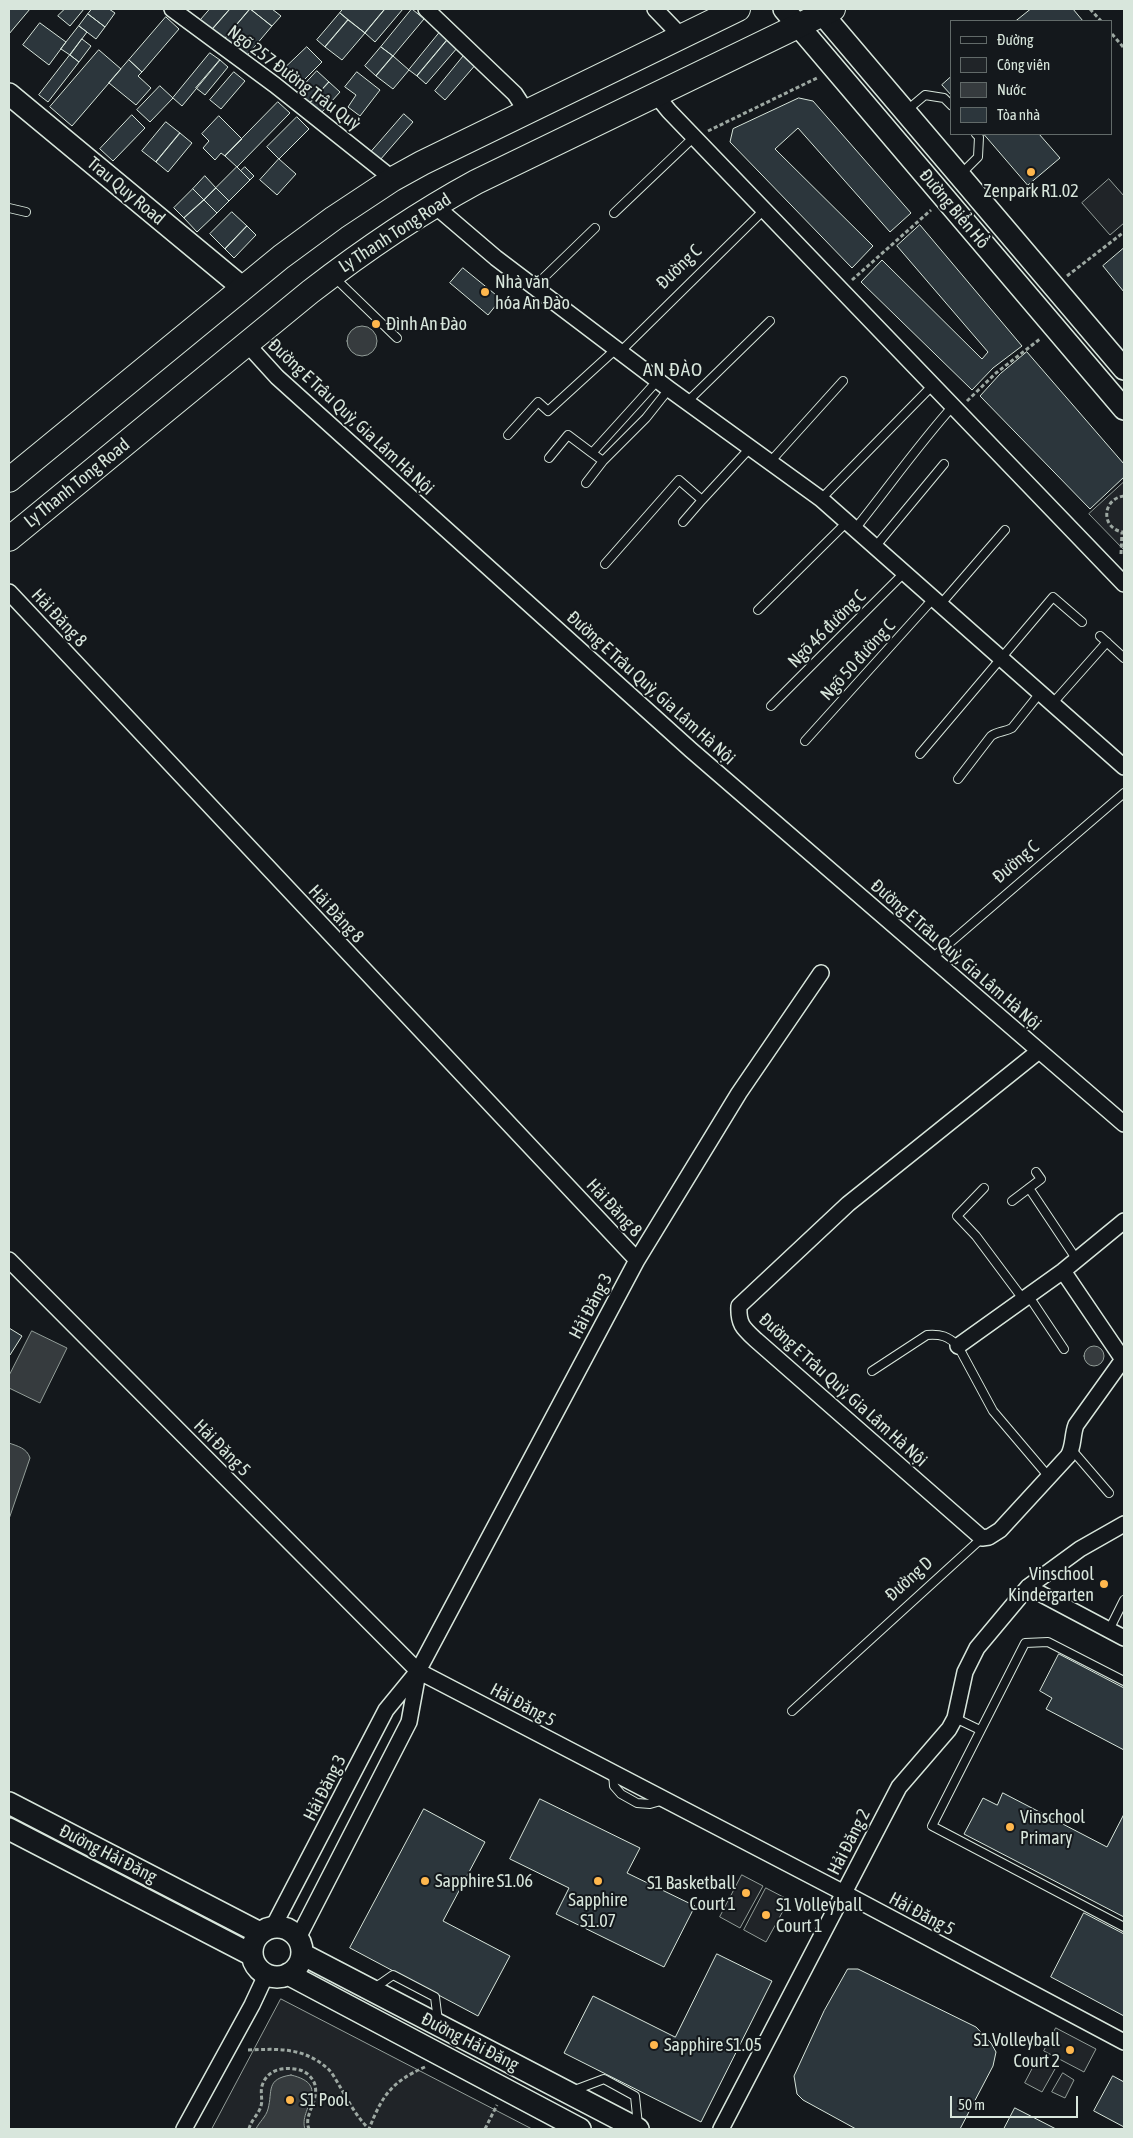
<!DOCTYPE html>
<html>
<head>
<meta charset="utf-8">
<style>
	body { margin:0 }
	#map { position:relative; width:1133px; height:2138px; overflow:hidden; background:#14181c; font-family:"Asap Condensed",sans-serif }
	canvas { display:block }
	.frame { position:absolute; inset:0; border:10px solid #d8e6dc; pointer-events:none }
	.legend { position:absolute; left:950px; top:20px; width:162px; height:115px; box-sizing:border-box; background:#14181c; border:1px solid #626a69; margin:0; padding:6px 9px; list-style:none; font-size:15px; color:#d8e6dc }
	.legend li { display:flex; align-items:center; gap:10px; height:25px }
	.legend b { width:25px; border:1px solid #626a69 }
	.scale { position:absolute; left:950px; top:2096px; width:128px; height:22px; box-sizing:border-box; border:2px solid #d8e6dc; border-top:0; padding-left:6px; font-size:15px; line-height:18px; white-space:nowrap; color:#d8e6dc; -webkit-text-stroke:4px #14181c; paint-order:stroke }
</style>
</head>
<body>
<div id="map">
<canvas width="1133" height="2138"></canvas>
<div class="frame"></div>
<ul class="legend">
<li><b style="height:6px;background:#14181c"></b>Đường</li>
<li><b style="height:14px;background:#202428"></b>Công viên</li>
<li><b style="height:14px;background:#363b3e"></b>Nước</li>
<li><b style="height:14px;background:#2c363c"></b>Tòa nhà</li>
</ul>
<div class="scale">50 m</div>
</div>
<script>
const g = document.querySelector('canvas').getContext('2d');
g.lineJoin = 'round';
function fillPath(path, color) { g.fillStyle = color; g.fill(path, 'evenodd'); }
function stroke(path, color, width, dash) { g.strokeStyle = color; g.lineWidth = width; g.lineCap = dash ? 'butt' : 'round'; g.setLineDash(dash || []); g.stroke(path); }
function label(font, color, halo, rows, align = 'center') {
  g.font = font + ' "Asap Condensed",sans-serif'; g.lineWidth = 4; g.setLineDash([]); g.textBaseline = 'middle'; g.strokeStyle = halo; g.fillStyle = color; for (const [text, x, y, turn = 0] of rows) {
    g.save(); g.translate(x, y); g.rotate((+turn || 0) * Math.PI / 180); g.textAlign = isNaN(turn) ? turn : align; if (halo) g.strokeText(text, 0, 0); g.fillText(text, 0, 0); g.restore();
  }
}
const green = new Path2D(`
	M 1109,179 L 1124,196 L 1124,223 L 1110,235 L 1082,203 Z
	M 1124,482 L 1124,550 L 1089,514 Z
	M 742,1875 L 763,1886 L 740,1928 L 720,1917 Z
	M 766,1888 L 789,1900 L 766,1942 L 744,1930 Z
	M 281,1999 L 532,2129 L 212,2129 Z
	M 1056,2028 L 1096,2049 L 1084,2072 L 1044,2051 Z
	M 1037,2060 L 1055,2069 L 1042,2092 L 1025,2083 Z
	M 1063,2073 L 1074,2080 L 1065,2098 L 1052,2092 Z`);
fillPath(green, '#202428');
stroke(green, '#939e99', 1);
const water = new Path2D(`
	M347 341a15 15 0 1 1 30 0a15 15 0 1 1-30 0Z
	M 32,1331 L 67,1348 L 40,1403 L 9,1388 L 9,1376 Z
	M1084 1356a10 10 0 1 1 20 0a10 10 0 1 1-20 0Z
	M 9,1443 C 17,1446 27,1448 30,1458 L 9,1519 Z
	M 291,2075 C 333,2085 298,2109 305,2129 L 256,2129 C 259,2122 266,2117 268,2109 C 273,2091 265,2079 291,2075 Z`);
fillPath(water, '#363b3e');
stroke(water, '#939e99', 1);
const building = new Path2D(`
	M 9,9 L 30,9 L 9,34 Z
	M 65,9 L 84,9 L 70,26 L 58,16 Z
	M 92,9 L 109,9 L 115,13 L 105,27 L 88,14 Z
	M 210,9 L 230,9 L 209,33 L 198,23 Z
	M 230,9 L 250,9 L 221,43 L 209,33 Z
	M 250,9 L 272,26 L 245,58 L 224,40 Z
	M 251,9 L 272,9 L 281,16 L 272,26 Z
	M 343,9 L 385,9 L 365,33 L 340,13 Z
	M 385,9 L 403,9 L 375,42 L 365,33 Z
	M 412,9 L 424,19 L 393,56 L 381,47 Z
	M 1031,9 L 1073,9 L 1083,21 L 1016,21 Z
	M 340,13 L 348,20 L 325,47 L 317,40 Z
	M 88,14 L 105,27 L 96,39 L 79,26 Z
	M 166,17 L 179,29 L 142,72 L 129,60 Z
	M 348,20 L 365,33 L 342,60 L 325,47 Z
	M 40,23 L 66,42 L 49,65 L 23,45 Z
	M 79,26 L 87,32 L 70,55 L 61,49 Z
	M 440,32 L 448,39 L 417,76 L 409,70 Z
	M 82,39 L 91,46 L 79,62 L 70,55 Z
	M 448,39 L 458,47 L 426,84 L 417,76 Z
	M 307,47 L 322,62 L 300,84 L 284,69 Z
	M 381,47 L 393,56 L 376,76 L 365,66 Z
	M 99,50 L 121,69 L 72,126 L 50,107 Z
	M 210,53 L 220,60 L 182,106 L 173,98 Z
	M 466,53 L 477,63 L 445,100 L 435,91 Z
	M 70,55 L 79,62 L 48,102 L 39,95 Z
	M 393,56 L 409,70 L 393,89 L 376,76 Z
	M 129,60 L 142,72 L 138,76 L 151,88 L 136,105 L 109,83 Z
	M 220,60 L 228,67 L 205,95 L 196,88 Z
	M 317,71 L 329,82 L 306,107 L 294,96 Z
	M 234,72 L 245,81 L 221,109 L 210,100 Z
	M 357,72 L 380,90 L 360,116 L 348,107 L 356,95 L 345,87 Z
	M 952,76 L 952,96 L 942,85 Z
	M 329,82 L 340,92 L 321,113 L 310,103 Z
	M 160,86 L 173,98 L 150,122 L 137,110 Z
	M 799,98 L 813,101 L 911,213 L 890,232 L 798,128 L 775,149 L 873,246 L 852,268 L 730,142 L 733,129 Z
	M 278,102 L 290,113 L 237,167 L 225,156 Z
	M 404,114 L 413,122 L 380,160 L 371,152 Z
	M 132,115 L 145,128 L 113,161 L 100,149 Z
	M 219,116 L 242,139 L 225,156 L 221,153 L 215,160 L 203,148 L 209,141 L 202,134 Z
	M 297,117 L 309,129 L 279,159 L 267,147 Z
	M 166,122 L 180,133 L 156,162 L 142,151 Z
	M 180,133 L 192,143 L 168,172 L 156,162 Z
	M 984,134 L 1039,134 L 1060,158 L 1028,185 Z
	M 279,159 L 296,174 L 277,195 L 260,180 Z
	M 237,167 L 250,180 L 229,201 L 216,188 Z
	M 245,167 L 254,176 L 250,180 L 241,171 Z
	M 205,176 L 216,188 L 204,200 L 193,189 Z
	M 216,188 L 229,201 L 217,213 L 204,200 Z
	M 193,189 L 204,200 L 184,218 L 174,208 Z
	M 204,200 L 217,213 L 197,232 L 184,218 Z
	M 232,212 L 247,226 L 225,249 L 210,234 Z
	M 920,225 L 1022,346 L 993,368 L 972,390 L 861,282 L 882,260 L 982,359 L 988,352 L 897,246 Z
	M 247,226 L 256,235 L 234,258 L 225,249 Z
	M 1124,248 L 1124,292 L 1103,266 Z
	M 463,268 L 501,299 L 488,315 L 450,283 Z
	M 1027,352 L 1124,464 L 1124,477 L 1090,509 L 980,396 L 1000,374 Z
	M 9,1328 L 22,1336 L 10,1355 L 9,1355 Z
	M 1059,1654 L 1124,1688 L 1124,1750 L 1046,1709 L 1052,1698 L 1040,1691 Z
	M 1003,1793 L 1107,1847 L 1124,1814 L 1124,1917 L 964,1834 L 983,1798 L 997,1805 Z
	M 540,1799 L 640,1848 L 627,1873 L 695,1906 L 664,1967 L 556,1914 L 569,1888 L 510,1859 Z
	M 424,1809 L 485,1842 L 443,1921 L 510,1956 L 478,2016 L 350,1948 Z
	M 1084,1913 L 1124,1934 L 1124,2016 L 1051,1977 Z
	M 717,1954 L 772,1981 L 701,2122 L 564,2053 L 593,1996 L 675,2037 Z
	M 848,1969 L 858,1969 L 976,2027 L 991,2043 L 996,2052 L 993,2066 L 960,2129 L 856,2129 L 803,2100 L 797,2094 L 794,2076 L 824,2011 Z
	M 1113,2076 L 1124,2082 L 1124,2127 L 1094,2111 Z
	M 1015,2108 L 1056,2129 L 1004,2129 Z`);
fillPath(building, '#2c363c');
stroke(building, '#d8e6dc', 1);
const lane = new Path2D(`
	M 906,111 L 925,95 L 944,98 L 952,106
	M 961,174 L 978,157 L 979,137 L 976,134
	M 9,208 L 26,212
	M 614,213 L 694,137
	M 334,277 L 397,338
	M 534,287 L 595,228
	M 620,352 L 764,210
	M 687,402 L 770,321
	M 508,435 L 538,402 L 548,411 L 616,349
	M 549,458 L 568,435 L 592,453
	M 603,461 L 646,418 L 669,389
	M 770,462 L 843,381
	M 586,483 L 603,461 L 592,453 L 658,380
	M 821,499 L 933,385
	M 683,522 L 702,500
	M 855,529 C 888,488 918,445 953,406
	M 875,547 L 944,464
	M 605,564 L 679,480 L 702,500 L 750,448
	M 940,605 L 1005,530
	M 758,610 L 847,522
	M 1100,636 L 1124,658
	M 1052,704 L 1107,642
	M 771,706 L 904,573
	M 805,741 L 933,599
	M 920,754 L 1053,597 L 1082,622
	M 958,779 L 991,736 C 998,731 1005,732 1012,728 L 1040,693
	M 931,959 L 1124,793
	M 984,1188 L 957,1216 L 976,1236 L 1023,1299
	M 1029,1188 L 1077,1260
	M 1012,1201 L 1041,1179 L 1036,1172
	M 1028,1295 L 1064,1349
	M 872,1371 L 927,1335 C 941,1334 948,1336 958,1346 L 993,1411 L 1049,1477
	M 1072,1450 L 1109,1493
	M 1109,1630 L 1124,1600
	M 1124,1681 L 1048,1642 L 1025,1643 L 932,1826 L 1124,1927
	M 792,1711 L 982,1538
	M 955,1718 L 980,1730
	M 613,1773 L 614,1786 L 621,1794 L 637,1803 L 650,1804 L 664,1800
	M 373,1989 L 393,1975 L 435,1997 L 438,2021
	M 572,2091 L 604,2079 L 635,2096 L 638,2125`);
const street = new Path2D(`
	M 172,9 L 275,85 L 393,179
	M 426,9 L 515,94 L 526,111
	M 655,9 L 681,36
	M 656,95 L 669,111 L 1124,584
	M 434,205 L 496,258 L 669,389 L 821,499 L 1124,767
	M 247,344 L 277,377 L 691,750 L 1124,1124
	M 9,592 L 637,1260
	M 1039,1051 L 848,1204 L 739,1306 C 738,1324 743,1328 756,1340 L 982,1538 L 989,1537 L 1000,1530 L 1068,1456 C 1074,1447 1072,1435 1076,1425 L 1124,1358
	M 9,1260 L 418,1671 L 844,1893 L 1124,2042
	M 1063,1271 L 1122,1358
	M 958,1346 L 1063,1271 L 1124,1221
	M 1028,1587 L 1124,1638
	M 273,1927 L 386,1710 L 418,1671 L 637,1260 L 739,1093 L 821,973
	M 298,1938 L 409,1722 L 418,1673
	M 184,2129 L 252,2005 L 266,1975
	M 721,2129 L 899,1787 L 949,1729 L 955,1718 L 965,1672 L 977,1648 L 1028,1587 L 1080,1549 L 1124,1524`);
const secondary = new Path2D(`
	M 784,9 L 1124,409
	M 818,9 L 1124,369
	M 9,94 L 243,288
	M 9,1803 L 260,1933
	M 9,1829 L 252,1955
	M252 1952a25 25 0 1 1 50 0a25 25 0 1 1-50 0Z
	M 302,1954 L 638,2129
	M 288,1974 L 580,2129`);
const primary = new Path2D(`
	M 9,480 L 281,257 L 334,218 L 393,179 L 422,163 L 738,9
	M 9,539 L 310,292 C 363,251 417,214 476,182 L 833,9`);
stroke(lane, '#d8e6dc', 10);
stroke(street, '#d8e6dc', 18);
stroke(secondary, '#d8e6dc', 24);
stroke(primary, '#d8e6dc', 26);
stroke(new Path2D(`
	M 1090,9 L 1101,21
	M 1112,34 L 1124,48
	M 708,131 L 819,77
	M 1067,276 L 1124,232
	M 852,280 L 931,210
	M 967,401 L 996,373 L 1040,339
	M 1124,496 C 1101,499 1101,530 1124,532
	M 1121,554 L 1122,532
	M 248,2050 C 275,2049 299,2047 322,2064 C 326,2067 330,2070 333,2075 C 345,2094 353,2113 369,2129 C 382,2096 391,2082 425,2067
	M 249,2129 C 251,2120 259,2114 261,2106 C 263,2100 260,2093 262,2086 C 267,2069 284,2066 300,2070 C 307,2072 313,2078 315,2085 C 319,2102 303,2115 309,2129
	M 485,2129 L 497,2105`), '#9da8a2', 3, [4, 2.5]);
stroke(lane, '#14181c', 8);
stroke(street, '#14181c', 15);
stroke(secondary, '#14181c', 21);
stroke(primary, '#14181c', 24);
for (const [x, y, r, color] of [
	[1031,172,5,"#ffb74d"],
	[485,292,5,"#ffb74d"],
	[376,324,5,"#ffb74d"],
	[1104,1584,5,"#ffb74d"],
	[1010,1827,5,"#ffb74d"],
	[425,1881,5,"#ffb74d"],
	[598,1881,5,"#ffb74d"],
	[746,1893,5,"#ffb74d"],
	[766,1915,5,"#ffb74d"],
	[654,2045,5,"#ffb74d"],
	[1070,2050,5,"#ffb74d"],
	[290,2100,5,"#ffb74d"]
]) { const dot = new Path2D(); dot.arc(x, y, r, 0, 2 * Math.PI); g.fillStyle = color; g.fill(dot); stroke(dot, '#14181c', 2); }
label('18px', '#d8e6dc', '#14181c', [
	["Ngõ 257 Đường Trâu Quỳ",294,78,37],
	["Trau Quy Road",126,191,40],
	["Đường Biển Hồ",954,209,50],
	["Ly Thanh Tong Road",395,233,-33],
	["Đường C",679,267,-44],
	["Đường E Trâu Quỳ, Gia Lâm Hà Nội",351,417,43],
	["Ly Thanh Tong Road",77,483,-39],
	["Hải Đăng 8",59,618,47],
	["Ngõ 46 đường C",827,629,-45],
	["Ngõ 50 đường C",858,660,-48],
	["Đường E Trâu Quỳ, Gia Lâm Hà Nội",651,688,42],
	["Đường C",1016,862,-41],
	["Hải Đăng 8",336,914,47],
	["Đường E Trâu Quỳ, Gia Lâm Hà Nội",956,955,41],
	["Hải Đăng 8",614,1208,47],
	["Hải Đăng 3",591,1306,-62],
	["Đường E Trâu Quỳ, Gia Lâm Hà Nội",843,1390,42],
	["Hải Đăng 5",222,1448,45],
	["Đường D",909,1579,-42],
	["Hải Đăng 5",523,1705,28],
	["Hải Đăng 3",325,1788,-63],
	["Hải Đăng 2",849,1842,-63],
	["Đường Hải Đăng",108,1854,27],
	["Hải Đăng 5",922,1914,28],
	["Đường Hải Đăng",470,2042,27]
]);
label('18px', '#d8e6dc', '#14181c', [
	["Zenpark R1.02",1031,191,"center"],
	["Nhà văn",495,282],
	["hóa An Đào",495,303],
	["Đình An Đào",386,324],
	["Vinschool",1094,1574,"right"],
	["Kindergarten",1094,1595,"right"],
	["Vinschool",1020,1817],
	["Primary",1020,1838],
	["Sapphire S1.06",435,1881],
	["S1 Basketball",736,1883,"right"],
	["Court 1",736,1904,"right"],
	["Sapphire",598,1900,"center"],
	["S1.07",598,1921,"center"],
	["S1 Volleyball",776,1905],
	["Court 1",776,1926],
	["S1 Volleyball",1060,2040,"right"],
	["Court 2",1060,2061,"right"],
	["Sapphire S1.05",664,2045],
	["S1 Pool",300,2100]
], 'left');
g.letterSpacing = '1px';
label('19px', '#d8e6dc', '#14181c', [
	["AN ĐÀO",673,370]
]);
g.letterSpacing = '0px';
</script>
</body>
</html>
